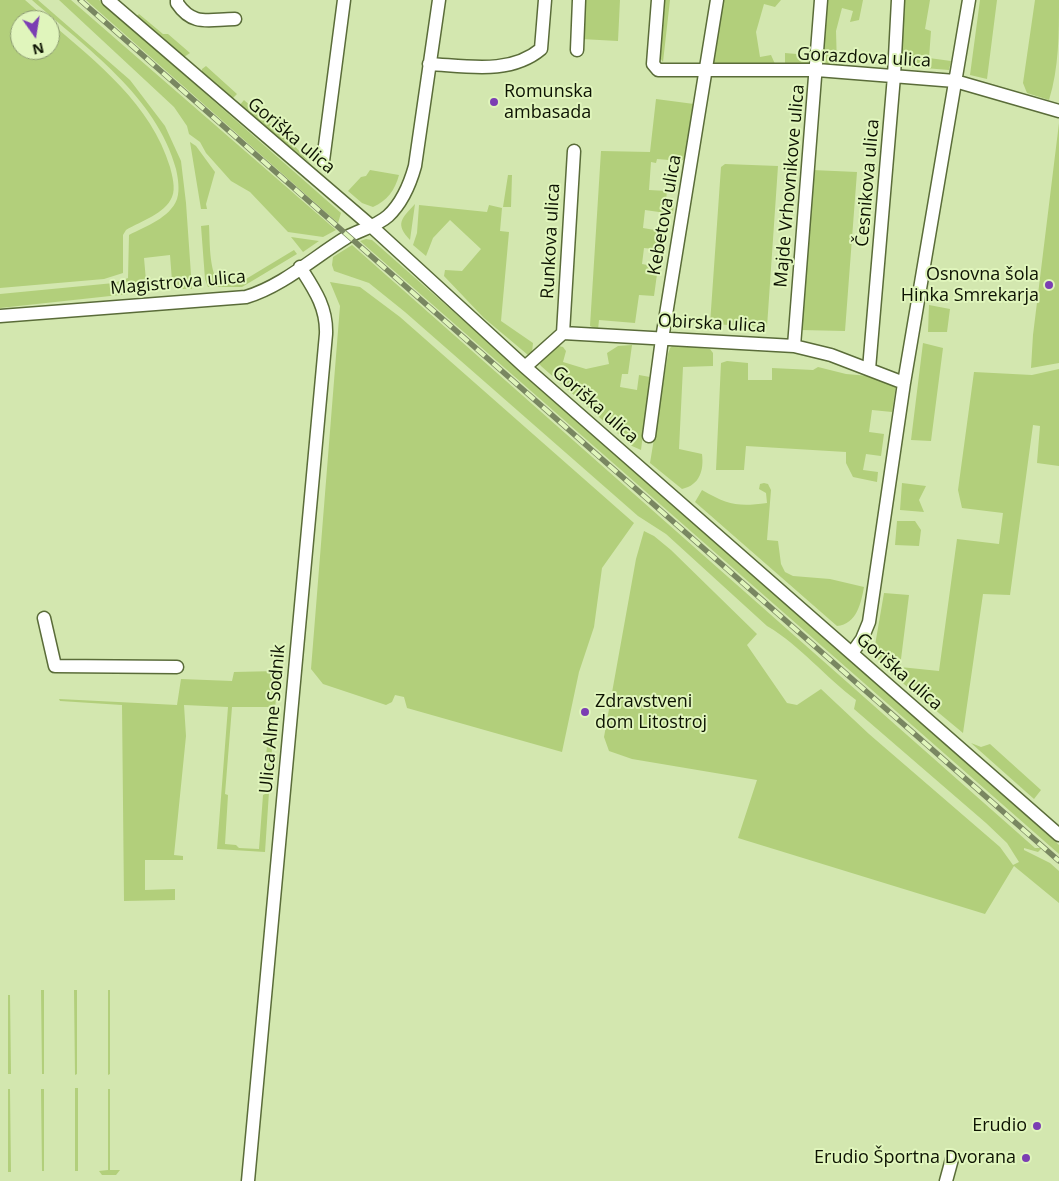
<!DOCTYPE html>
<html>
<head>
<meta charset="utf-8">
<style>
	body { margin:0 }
	#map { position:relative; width:1059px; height:1181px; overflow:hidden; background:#d3e7af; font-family:"Open Sans",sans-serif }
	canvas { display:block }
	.north { position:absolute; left:10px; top:10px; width:50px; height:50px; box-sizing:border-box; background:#e0f5bc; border:1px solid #8c9b72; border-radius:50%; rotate:167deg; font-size:14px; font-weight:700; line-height:20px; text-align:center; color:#0d1302 }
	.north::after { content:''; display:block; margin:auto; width:18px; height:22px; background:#7b3eb3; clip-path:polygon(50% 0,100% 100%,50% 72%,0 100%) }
</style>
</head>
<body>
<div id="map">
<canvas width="1059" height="1181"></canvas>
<div class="north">N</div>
</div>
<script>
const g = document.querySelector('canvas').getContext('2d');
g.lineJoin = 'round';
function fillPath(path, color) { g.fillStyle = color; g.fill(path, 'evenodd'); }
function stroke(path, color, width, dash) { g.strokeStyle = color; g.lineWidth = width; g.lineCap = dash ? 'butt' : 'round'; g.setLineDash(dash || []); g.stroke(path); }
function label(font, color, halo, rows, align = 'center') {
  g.font = font + ' "Open Sans",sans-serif'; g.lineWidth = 4; g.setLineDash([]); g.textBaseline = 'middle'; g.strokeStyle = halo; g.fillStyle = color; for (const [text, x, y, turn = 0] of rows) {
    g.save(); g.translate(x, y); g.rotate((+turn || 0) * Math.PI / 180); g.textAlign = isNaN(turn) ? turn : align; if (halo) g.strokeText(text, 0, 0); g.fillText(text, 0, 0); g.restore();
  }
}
fillPath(new Path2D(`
	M 0,0 L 25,0 L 48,20 L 20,20 L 20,50 L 50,50 L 50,22 C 97,63 151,104 170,167 C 172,175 176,188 172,197 C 165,214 141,221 126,230 L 123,235 L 123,273 L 104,279 L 0,288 Z
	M 32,0 L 38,0 L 130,80 L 165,126 L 181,161 L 186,203 L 192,289 L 176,289 L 172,281 L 170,255 L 144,258 L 147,292 L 0,308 L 0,294 L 114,283 L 128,278 L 129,235 C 146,226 170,218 177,199 C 180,190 178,178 176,169 C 157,97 85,47 32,0 Z
	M 59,0 L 71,0 L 336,230 L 323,237 L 288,232 L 250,192 L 231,181 L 206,153 L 200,142 L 189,134 L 187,126 L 174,107 Z
	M 86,0 L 99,0 L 341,213 L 338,223 Z
	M 584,0 L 620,0 L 618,41 L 581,39 Z
	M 663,0 L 670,0 L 663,62 L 660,58 L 662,10 L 665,10 Z
	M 722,0 L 781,0 L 775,7 L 764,4 L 756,32 L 760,57 L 771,55 L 775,64 L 716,64 L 713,61 Z
	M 826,0 L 863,0 L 859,20 L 850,22 L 853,11 L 842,8 L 836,31 L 837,66 L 822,65 Z
	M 905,0 L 930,0 L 925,29 L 931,31 L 929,58 L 951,61 L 949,70 L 900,66 Z
	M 980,0 L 997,0 L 987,79 L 970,75 Z
	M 1035,0 L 1059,0 C 1059,34 1059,68 1049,100 L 1027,93 L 1023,83 Z
	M 139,14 L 163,34 L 168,34 L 190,53 L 184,57 L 137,16 Z
	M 785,53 L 808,55 L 808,65 L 785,65 Z
	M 206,66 L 237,94 L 232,99 L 202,74 L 202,69 Z
	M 656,99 L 694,104 L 686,157 L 681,161 L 657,159 L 656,163 L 651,162 L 649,190 L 667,191 L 666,200 L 674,201 L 673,214 L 645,210 L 643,228 L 666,232 L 663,250 L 644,248 L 642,264 L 658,267 L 654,296 L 639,295 L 635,323 L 599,320 L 598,330 L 590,326 L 601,151 L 650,152 Z
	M 244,100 L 291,142 L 310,163 L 239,106 Z
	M 1059,123 L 1059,363 L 1031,368 L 1033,335 Z
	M 190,142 L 196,146 L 215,172 L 206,204 L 207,209 L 201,209 Z
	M 725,164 L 778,166 L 767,327 L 710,324 L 721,167 Z
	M 370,170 L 399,175 C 395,190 387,201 373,207 L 362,203 L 348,191 L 361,177 L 366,176 Z
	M 812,170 L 857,172 L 845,331 L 801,330 Z
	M 508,175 L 512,175 L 511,207 L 503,207 Z
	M 415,204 L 410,240 C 395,224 401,219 415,204 Z
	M 419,205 L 487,212 L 489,205 L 502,208 L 500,231 L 509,232 L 501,321 L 533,343 L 532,353 L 528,355 L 484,318 L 444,276 L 445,270 L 462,271 L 481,249 L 450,220 L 433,238 L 426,256 L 413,245 L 417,233 Z
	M 209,225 C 210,243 209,267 218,283 L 241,282 L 294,250 L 297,254 L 242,287 L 208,287 L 205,279 L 201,226 Z
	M 291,237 L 319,241 L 303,252 Z
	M 366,239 L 372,240 L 1059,845 L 1059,854 L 360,241 Z
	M 352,245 L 1035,848 L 1042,848 L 1038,852 L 1024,848 L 1024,850 L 1050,863 L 1059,871 L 1059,903 L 1014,866 L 985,914 L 738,838 L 757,780 L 632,759 L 609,751 L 604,737 L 636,559 L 644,531 L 654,536 L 671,550 L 757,634 L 747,645 L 787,703 L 797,705 L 821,689 L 869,734 L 1000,847 L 1013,865 L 1019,862 L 1007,843 L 986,823 L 854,709 L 856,700 C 825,677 801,646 767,626 L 666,534 L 638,516 L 405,312 L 369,283 L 334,271 L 332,265 L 333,257 Z
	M 330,282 L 360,287 L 400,317 L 634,523 L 602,568 L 594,627 L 579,672 L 562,752 L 407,708 L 404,697 L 395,695 L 392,702 L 386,705 L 323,684 L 311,669 L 340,306 Z
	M 929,305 L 950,309 L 947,332 L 928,332 Z
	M 923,343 L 943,348 L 931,441 L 911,440 Z
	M 554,345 L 563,347 L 566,351 L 563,362 L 586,369 L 609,364 L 607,353 L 618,346 L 632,345 L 628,374 L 622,374 L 620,387 L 637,390 L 639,375 L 650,377 L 641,450 L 632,446 L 541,366 L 538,362 Z
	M 673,345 L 710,349 L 713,353 L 713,366 L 683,367 L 679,449 L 702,454 C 704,470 700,485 682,489 L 650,463 L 668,354 L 670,348 Z
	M 727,361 L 748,363 L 748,380 L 772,380 L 772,368 L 813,370 L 818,367 L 846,374 L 869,376 L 896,385 L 892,412 L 872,410 L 869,432 L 884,434 L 881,456 L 866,454 L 863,470 L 878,472 L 877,482 L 853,477 L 846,463 L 846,452 L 746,446 L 744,470 L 716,470 L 721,363 Z
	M 1059,369 L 1059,466 L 1037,463 L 1040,426 L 1033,425 L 1010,595 L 983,594 L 963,733 L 881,665 L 874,651 L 884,593 L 909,595 L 900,667 L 939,671 L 957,539 L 999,544 L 1003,513 L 962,508 L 958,490 L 974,372 L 1032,375 Z
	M 764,483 L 768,484 L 771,490 L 767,540 L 778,541 L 781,564 L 785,572 L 793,576 L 830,579 L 864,587 C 861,603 857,624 837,626 L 695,502 L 702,490 C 728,505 738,507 767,503 L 766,493 L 759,489 L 760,484 Z
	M 902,483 L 926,486 L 919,500 L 924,512 L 900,510 Z
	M 897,521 L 915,521 L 921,530 L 919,546 L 895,545 Z
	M 278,671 L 270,775 L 265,771 L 270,707 L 232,707 L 225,794 L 228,795 L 225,844 L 236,845 L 239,848 L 259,849 L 263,795 L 269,792 L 265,852 L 217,849 L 228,707 L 184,705 L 186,736 L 174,855 L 183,856 L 183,860 L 145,860 L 145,890 L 175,889 L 175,900 L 124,901 L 122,705 L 60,701 L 59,699 L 177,705 L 181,679 L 232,681 L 234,672 Z
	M 971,743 L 981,747 L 990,744 L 1041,790 L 1034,799 Z
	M 41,990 L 44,990 L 44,1074 L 42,1074 Z
	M 74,990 L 77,990 L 77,1074 L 75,1075 Z
	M 108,990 L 110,990 L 110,1074 L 108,1075 Z
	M 8,995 L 10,995 L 11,1074 L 8,1074 Z
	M 75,1088 L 78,1088 L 78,1171 L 75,1171 Z
	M 8,1089 L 10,1089 L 11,1172 L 8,1172 Z
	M 41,1089 L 44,1089 L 44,1171 L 42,1171 Z
	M 108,1089 L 110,1089 L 110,1170 L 120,1170 L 116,1175 L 102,1175 L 99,1171 L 108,1170 Z`), '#b2cf7b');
const minor = new Path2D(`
	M 108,0 L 371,226 L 525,367 L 1059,835
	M 177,0 L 177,3 C 193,27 209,19 235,19
	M 658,0 L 653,64 L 658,70 L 817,70 L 955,81 L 1059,111
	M 577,50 L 579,0
	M 429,64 C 467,66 510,75 541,49 L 545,0
	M 323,161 L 344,0
	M 0,316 L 246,297 C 283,286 314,257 347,237 C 360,230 377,226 388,216 C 402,203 410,184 415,166 L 439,0
	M 563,333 L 574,151
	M 794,346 L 821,0
	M 525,367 L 563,333 L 794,346 L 831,355 L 904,383
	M 869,369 L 894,76 L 898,0
	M 649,436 L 662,339 L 717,0
	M 44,618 L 55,666 L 177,667
	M 852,653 L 862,639 L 869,622 L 904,383 L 969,0
	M 248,1181 L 326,334 C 327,307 314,289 300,267
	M 946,1181 L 952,1159`);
stroke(minor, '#5a6c39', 15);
stroke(minor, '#fff', 12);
const rail = new Path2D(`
	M 80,0 L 1059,861`);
stroke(rail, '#798761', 5.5);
stroke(rail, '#e0f5bc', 4, [11]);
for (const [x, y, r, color] of [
	[494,102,5,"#7b3eb3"],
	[1049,285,5,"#7b3eb3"],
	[585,712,5,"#7b3eb3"],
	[1037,1126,5,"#7b3eb3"],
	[1026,1158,5,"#7b3eb3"]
]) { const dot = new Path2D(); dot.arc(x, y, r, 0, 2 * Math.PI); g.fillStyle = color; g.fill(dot); stroke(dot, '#e0f5bc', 2); }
label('18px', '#0d1302', '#e0f5bc', [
	["Gorazdova ulica",864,58,3],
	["Goriška ulica",291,136,40],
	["Česnikova ulica",868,183,-85],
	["Majde Vrhovnikove ulica",790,186,-85],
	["Kebetova ulica",665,215,-80],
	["Runkova ulica",551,241,-87],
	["Magistrova ulica",178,283,-5],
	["Obirska ulica",712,324,3],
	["Goriška ulica",595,405,41],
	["Goriška ulica",899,672,41],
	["Ulica Alme Sodnik",273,719,-85]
]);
label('18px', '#0d1302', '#e0f5bc', [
	["Romunska",504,92,"left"],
	["ambasada",504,113,"left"],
	["Osnovna šola",1039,275],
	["Hinka Smrekarja",1039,296],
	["Zdravstveni",595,702,"left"],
	["dom Litostroj",595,723,"left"],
	["Erudio",1027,1126],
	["Erudio Športna Dvorana",1016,1158]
], 'right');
</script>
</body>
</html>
